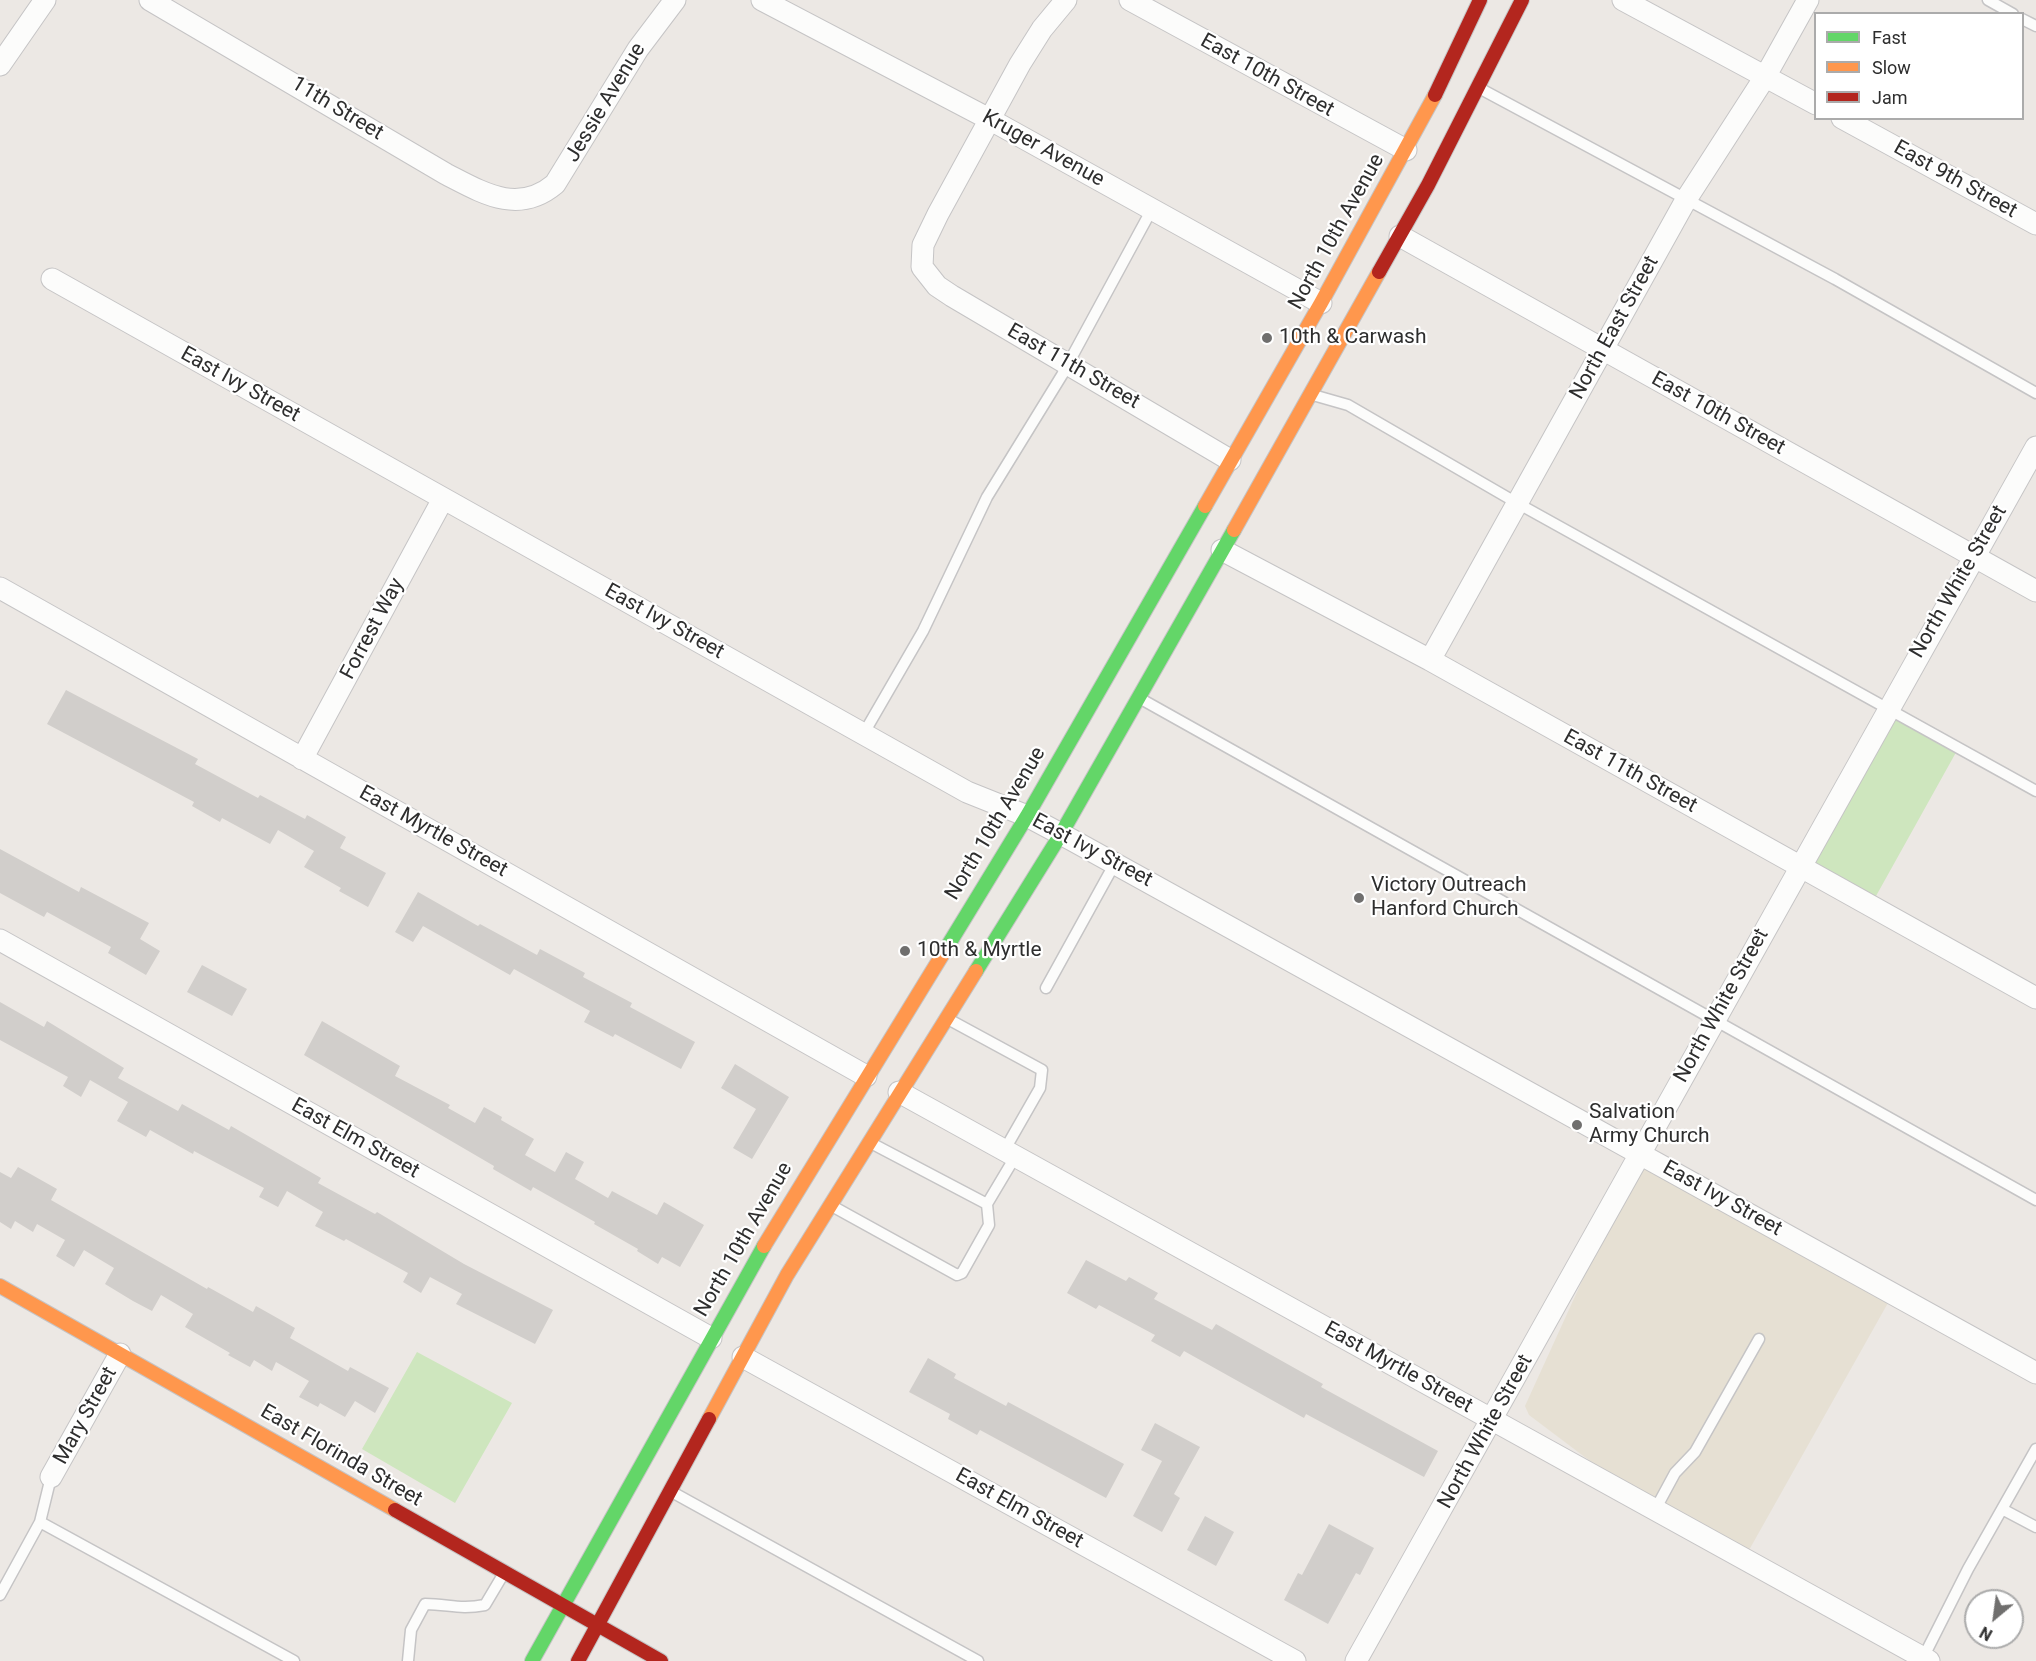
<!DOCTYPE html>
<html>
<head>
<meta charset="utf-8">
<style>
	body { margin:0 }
	#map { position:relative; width:2036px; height:1661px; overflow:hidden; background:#ece8e4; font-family:Roboto,sans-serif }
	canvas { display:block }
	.legend { position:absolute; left:1814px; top:12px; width:210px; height:108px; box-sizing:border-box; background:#fff; border:2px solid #ababab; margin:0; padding:8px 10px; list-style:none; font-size:18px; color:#2e2e2e }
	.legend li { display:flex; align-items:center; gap:12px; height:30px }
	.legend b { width:30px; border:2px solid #ababab }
	.north { position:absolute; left:1964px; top:1589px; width:60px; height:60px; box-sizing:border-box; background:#fff; border:2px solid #ababab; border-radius:50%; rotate:209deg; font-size:16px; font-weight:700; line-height:24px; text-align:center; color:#2e2e2e }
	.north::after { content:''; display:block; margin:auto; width:21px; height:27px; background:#706f6e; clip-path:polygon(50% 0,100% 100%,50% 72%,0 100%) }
</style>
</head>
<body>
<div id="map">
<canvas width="2036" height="1661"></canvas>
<ul class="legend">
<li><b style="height:8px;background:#63d668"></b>Fast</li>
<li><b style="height:8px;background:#ff974d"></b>Slow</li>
<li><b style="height:8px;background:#b3261e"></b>Jam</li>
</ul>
<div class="north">N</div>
</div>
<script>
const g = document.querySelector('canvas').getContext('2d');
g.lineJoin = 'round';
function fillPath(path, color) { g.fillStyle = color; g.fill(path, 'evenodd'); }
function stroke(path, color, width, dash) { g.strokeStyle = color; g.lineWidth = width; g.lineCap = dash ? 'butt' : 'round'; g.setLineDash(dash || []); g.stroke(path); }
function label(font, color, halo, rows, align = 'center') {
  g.font = font + ' Roboto,sans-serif'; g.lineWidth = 4.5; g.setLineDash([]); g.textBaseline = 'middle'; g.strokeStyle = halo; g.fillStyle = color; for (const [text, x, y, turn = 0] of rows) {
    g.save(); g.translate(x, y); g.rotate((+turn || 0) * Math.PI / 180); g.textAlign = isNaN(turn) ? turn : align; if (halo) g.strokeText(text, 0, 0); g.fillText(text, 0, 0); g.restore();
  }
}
fillPath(new Path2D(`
	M 1640,1154 L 1893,1294 L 1744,1559 L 1655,1510 L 1529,1415 L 1525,1406 Z`), '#e6e0d3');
fillPath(new Path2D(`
	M 1888,708 L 1959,747 L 1871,905 L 1800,866 Z
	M 417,1352 L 512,1403 L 455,1503 L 362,1449 Z`), '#cee6be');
fillPath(new Path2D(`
	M 66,690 L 198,759 L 195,764 L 258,798 L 260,795 L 305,819 L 307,815 L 346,837 L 340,848 L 386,873 L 368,907 L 339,891 L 341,888 L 304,867 L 314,851 L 278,830 L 270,844 L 222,818 L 220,822 L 192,806 L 194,802 L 47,724 Z
	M 0,849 L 79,892 L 81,887 L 149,923 L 140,939 L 160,951 L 146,975 L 108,953 L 111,947 L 47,912 L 44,917 L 0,893 Z
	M 418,892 L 478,926 L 480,924 L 537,955 L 540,949 L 585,973 L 583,977 L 632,1003 L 630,1007 L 695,1042 L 681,1069 L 615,1034 L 613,1037 L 584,1022 L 590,1011 L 514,969 L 510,975 L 423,926 L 413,942 L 395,932 Z
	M 202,965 L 247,989 L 232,1016 L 187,992 Z
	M 0,1002 L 44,1027 L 47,1021 L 124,1068 L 118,1078 L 178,1111 L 182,1104 L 229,1130 L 231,1126 L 321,1178 L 318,1183 L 375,1214 L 377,1212 L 464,1264 L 553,1310 L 535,1344 L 456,1304 L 462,1294 L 430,1277 L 421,1293 L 403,1282 L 408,1273 L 346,1239 L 344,1241 L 315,1226 L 323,1212 L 287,1191 L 278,1207 L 259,1197 L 264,1188 L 194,1151 L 193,1154 L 150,1130 L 146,1137 L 117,1121 L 128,1102 L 90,1080 L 81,1097 L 63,1086 L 68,1077 L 0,1040 Z
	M 322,1021 L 400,1066 L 395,1076 L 450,1105 L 448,1108 L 475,1123 L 484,1107 L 502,1117 L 501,1120 L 534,1139 L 525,1155 L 555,1172 L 566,1152 L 584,1162 L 575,1179 L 608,1198 L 612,1191 L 657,1215 L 664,1202 L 704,1225 L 680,1267 L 662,1257 L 658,1264 L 637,1251 L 638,1249 L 594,1224 L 595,1222 L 533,1187 L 531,1191 L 493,1169 L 494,1166 L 304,1055 Z
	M 735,1064 L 789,1097 L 752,1159 L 733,1148 L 756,1109 L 721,1088 Z
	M 18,1167 L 57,1189 L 51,1200 L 207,1289 L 208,1287 L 253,1312 L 256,1306 L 295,1328 L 290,1338 L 348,1371 L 350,1367 L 389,1388 L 375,1413 L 355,1401 L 345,1417 L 320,1403 L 318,1407 L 299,1397 L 309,1381 L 276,1362 L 272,1371 L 254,1360 L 250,1367 L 228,1355 L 230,1353 L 185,1327 L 193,1314 L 161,1295 L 152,1311 L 133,1301 L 105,1284 L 114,1268 L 84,1250 L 74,1267 L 56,1256 L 65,1240 L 37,1224 L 33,1232 L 15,1221 L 11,1229 L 0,1222 L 0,1172 L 11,1178 Z
	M 1086,1260 L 1126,1281 L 1129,1277 L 1158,1293 L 1154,1299 L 1212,1330 L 1216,1324 L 1323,1384 L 1321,1387 L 1438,1451 L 1424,1477 L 1306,1414 L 1304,1418 L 1184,1351 L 1180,1357 L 1151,1341 L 1155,1335 L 1099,1305 L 1096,1309 L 1067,1293 Z
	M 928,1358 L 956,1374 L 954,1378 L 1006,1406 L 1008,1402 L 1124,1464 L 1106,1498 L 980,1430 L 977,1435 L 948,1419 L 950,1414 L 909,1392 Z
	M 1155,1423 L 1200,1447 L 1174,1494 L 1180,1498 L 1162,1532 L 1133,1516 L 1162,1461 L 1141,1450 Z
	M 1205,1516 L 1234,1532 L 1216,1566 L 1187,1550 Z
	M 1329,1524 L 1374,1548 L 1360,1575 L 1356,1573 L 1328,1624 L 1284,1600 L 1298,1573 L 1302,1575 Z`), '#d1cecb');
const lane = new Path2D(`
	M 1988,0 L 2013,14
	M 2022,19 L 2036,26
	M 1479,88 L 1835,279 L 2036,393
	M 1313,395 L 1348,405 L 1517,503 L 2036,791
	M 1141,699 L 2036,1200
	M 864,733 L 923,631 L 987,497 L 1062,375 L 1152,209
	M 1046,988 L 1115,863
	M 948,1019 L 1042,1070 L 1040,1088 L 1004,1151
	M 871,1143 L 987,1204
	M 832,1206 L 957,1275 L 962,1273 L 989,1225 L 987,1204 L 1015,1157
	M 672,1492 L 978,1661
	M 2002,1509 L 2036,1527
	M 1655,1510 L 1675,1473 L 1695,1452 L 1759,1339
	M 40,1522 L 51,1477
	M 0,1595 L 40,1522 L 294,1661
	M 1923,1658 L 1968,1569 L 2036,1449
	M 408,1661 L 411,1630 L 425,1604 C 449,1604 459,1610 485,1605 L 504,1573`);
const street = new Path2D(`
	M 150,0 L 446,174 C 483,193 518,215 555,184 L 638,49 L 675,0
	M 762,0 L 991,120 L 1321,303
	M 1066,0 L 1042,29 L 1020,64 L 938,214 L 923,245 L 922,267 L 937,286 L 952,296 L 1230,460
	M 1130,0 L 1406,150
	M 1623,0 L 1816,104
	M 0,65 L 45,0
	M 1842,118 L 2036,224
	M 1400,236 L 2036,591
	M 52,279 L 967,792 L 1027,816 L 1072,840 L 2036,1373
	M 1222,550 L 1430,660 L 2036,998
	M 0,588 L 866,1076
	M 1430,660 L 1687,198 L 1765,77 L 1808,0
	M 302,759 L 443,499
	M 0,940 L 711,1338
	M 899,1092 L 1929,1661
	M 743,1357 L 1295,1661
	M 51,1477 L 120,1354
	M 1356,1661 L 2036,447`);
const fast = new Path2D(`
	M 944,952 L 1027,816 L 1205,506
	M 976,971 L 1061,834 L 1234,530
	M 532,1661 L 764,1246`);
const slow = new Path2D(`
	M 1205,506 L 1321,303 L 1435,95
	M 1234,530 L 1379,272
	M 764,1246 L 944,952
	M 0,1286 L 395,1510
	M 709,1419 L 787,1275 L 976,971`);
const jam = new Path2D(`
	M 1435,95 L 1480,0
	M 1379,272 L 1428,185 L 1522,0
	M 395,1510 L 661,1661
	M 578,1661 L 709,1419`);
stroke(lane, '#c5c4c5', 13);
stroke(street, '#c5c4c5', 23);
stroke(fast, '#c5c4c5', 16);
stroke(slow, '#c5c4c5', 16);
stroke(jam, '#c5c4c5', 16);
stroke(lane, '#fcfcfb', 10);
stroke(street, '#fcfcfb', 21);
stroke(fast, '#63d668', 14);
stroke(slow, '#ff974d', 14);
stroke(jam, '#b3261e', 14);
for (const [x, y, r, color] of [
	[1267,338,6,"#706f6e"],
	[1359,898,6,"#706f6e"],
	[905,951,6,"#706f6e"],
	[1577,1125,6,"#706f6e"]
]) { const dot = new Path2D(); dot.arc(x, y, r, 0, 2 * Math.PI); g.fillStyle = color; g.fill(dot); stroke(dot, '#fff', 2); }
label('21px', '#2e2e2e', '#fff', [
	["East 10th Street",1267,76,29],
	["Jessie Avenue",606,103,-59],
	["11th Street",337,109,31],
	["Kruger Avenue",1043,149,29],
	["East 9th Street",1955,180,29],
	["North 10th Avenue",1337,232,-61],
	["North East Street",1615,328,-61],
	["East 11th Street",1073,367,30],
	["East Ivy Street",240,385,29],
	["East 10th Street",1718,414,29],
	["North White Street",1959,582,-60],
	["East Ivy Street",664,622,29],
	["Forrest Way",373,629,-62],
	["East 11th Street",1630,772,29],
	["North 10th Avenue",996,824,-59],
	["East Myrtle Street",433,832,29],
	["East Ivy Street",1092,851,28],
	["North White Street",1722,1006,-61],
	["East Elm Street",355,1139,29],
	["East Ivy Street",1722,1199,29],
	["North 10th Avenue",744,1240,-60],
	["East Myrtle Street",1398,1368,29],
	["Mary Street",86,1416,-61],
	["North White Street",1486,1432,-61],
	["East Florinda Street",341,1456,30],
	["East Elm Street",1019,1509,29]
]);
label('21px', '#2e2e2e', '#fff', [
	["10th & Carwash",1279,338],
	["Victory Outreach",1371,886],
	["Hanford Church",1371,910],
	["10th & Myrtle",917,951],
	["Salvation",1589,1113],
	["Army Church",1589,1137]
], 'left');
</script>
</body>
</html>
